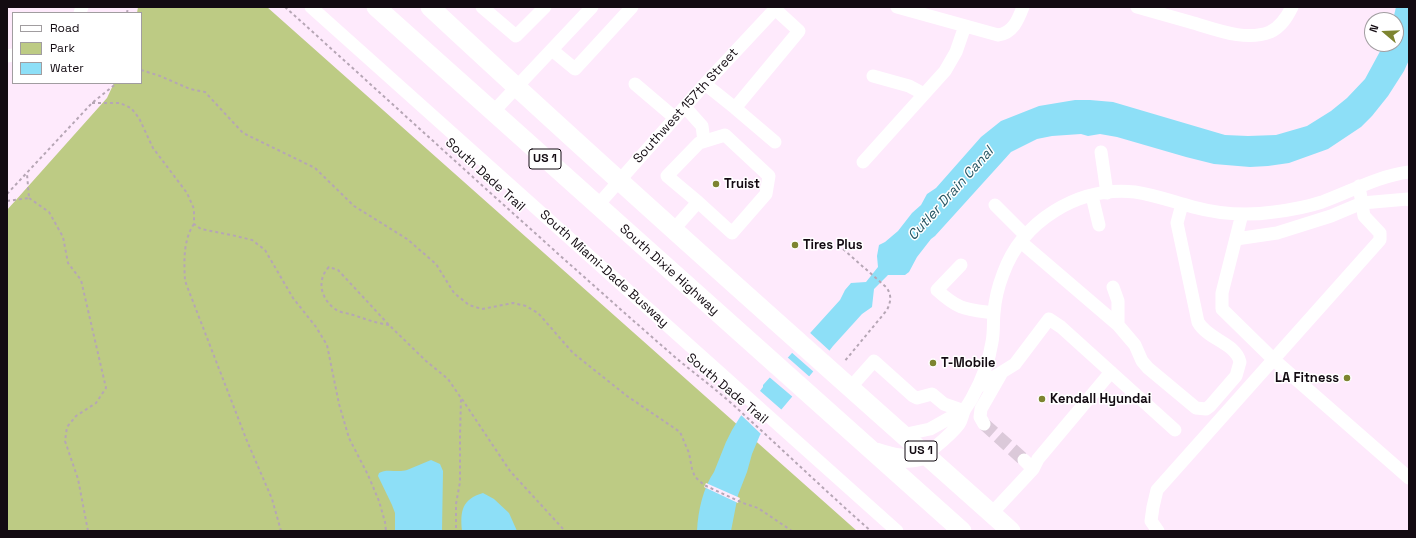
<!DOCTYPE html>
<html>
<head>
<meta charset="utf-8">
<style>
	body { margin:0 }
	#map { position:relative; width:1416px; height:538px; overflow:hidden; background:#feeafc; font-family:"Space Grotesk",sans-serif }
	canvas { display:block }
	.frame { position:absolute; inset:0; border:8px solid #130b12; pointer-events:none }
	.legend { position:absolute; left:12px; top:12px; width:130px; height:72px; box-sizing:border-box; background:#fff; border:1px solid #a19da0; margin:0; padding:5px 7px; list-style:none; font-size:12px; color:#130b12 }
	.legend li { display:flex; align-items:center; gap:8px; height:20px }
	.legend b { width:20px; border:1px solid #a19da0 }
	.north { position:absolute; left:1364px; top:12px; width:40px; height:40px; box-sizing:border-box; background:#fff; border:1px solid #a19da0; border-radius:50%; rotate:289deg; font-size:11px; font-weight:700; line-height:16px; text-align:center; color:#130b12 }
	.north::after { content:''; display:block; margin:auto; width:14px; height:18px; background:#7d8430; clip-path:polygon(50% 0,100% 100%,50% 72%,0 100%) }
</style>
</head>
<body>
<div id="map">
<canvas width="1416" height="538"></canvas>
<div class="frame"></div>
<ul class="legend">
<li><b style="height:5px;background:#fff"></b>Road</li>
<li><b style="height:11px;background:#bdcb84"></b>Park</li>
<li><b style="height:11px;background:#8ddff7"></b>Water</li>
</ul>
<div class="north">N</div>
</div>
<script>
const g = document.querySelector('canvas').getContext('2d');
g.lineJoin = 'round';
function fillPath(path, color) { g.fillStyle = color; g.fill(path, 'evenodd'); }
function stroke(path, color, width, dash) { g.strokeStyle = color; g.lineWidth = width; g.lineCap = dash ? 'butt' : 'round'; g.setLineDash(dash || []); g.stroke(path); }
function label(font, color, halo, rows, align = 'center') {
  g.font = font + ' "Space Grotesk",sans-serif'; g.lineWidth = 3; g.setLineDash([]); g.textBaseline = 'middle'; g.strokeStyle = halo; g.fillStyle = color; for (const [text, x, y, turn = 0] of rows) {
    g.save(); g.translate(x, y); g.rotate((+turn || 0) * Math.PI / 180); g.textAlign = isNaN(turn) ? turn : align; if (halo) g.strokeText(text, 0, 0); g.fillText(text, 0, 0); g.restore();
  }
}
fillPath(new Path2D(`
	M 138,7 L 267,7 L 857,531 L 7,531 L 7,210 L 107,98 L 114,83 L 141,83 L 141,13 L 137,13 Z`), '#bdcb84');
fillPath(new Path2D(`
	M 1396,7 L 1409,7 L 1409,60 L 1404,71 L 1388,96 L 1372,116 L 1361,127 L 1328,149 L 1289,163 L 1268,166 L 1250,167 L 1214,164 L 1186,157 L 1117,137 L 1100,134 L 1088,136 L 1081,134 L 1052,136 L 1037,139 L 1011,152 L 1002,162 L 935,236 L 931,239 L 917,257 L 909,272 L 905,275 L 888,275 L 874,289 L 872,307 L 862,314 L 833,346 L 812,373 L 760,435 L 752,454 L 747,472 L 738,495 L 731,531 L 697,531 C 698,511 703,488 714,472 L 726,442 L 732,430 L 740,417 L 763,387 L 763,385 L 840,300 L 845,290 L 851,283 L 866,282 L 878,267 L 877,256 L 879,245 L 885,242 L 898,231 L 912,213 L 921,205 L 927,194 L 936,188 L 981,137 L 1001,121 L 1039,106 L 1075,100 L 1090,100 L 1113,102 L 1225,135 L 1248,136 L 1276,135 L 1307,126 L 1331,111 L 1347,98 L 1365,79 L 1384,44 L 1396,44 L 1396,20 L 1393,20 Z
	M 431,460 L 440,464 L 443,471 L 442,531 L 395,531 L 395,513 L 392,505 L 378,476 L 379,473 C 387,468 397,473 407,470 C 415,467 423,463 431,460 Z
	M 483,493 L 494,499 L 509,513 L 517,531 L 462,531 C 460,511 462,499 483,493 Z`), '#8ddff7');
fillPath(new Path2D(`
	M 808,331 L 831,352 L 815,373 L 790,351 Z
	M 786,356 L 811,378 L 794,398 L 768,376 Z
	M 759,390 L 783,411 L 762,435 L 740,414 Z
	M 706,483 L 740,498 L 738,503 L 704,487 Z`), '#feeafc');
stroke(new Path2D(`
	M 984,424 L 1024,460`), '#dbc9d9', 13, [13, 6]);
stroke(new Path2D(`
	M 285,7 C 415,124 544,243 676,358 C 694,373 713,387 731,403 C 778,445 823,489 871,531
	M 127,13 L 128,7
	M 141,70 L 160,76 L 190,89 L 205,92 L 243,133 L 315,168 L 354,206 L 407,239 L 436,264 L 454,293 L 469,305 L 482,309 L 513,303 L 526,306 L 538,313 L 573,353 L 627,396 L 680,432 L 689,453 L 692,469 L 695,477 L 704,485 L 743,503 L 758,508 L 792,531
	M 92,103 L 120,103 L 131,108 L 139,118 L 153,148 L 187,193 L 194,209 L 194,224 L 201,229 L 236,236 L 252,240 L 265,250 L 293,298 L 316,327 L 327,345 L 339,404 L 349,438 L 368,475 L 379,501 L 385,522 L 386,531
	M 7,194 L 92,103 L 117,83
	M 29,198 L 49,212 L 63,237 L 68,263 L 81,280 L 106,388 L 96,403 L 76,416 L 67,427 L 65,441 L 78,479 L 88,531
	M 7,201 L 29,198 L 27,174
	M 194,224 C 183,240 184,262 185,281 L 247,441 L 272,499 L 281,531
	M 843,249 L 886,287 C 892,295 891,301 887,310 L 844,362
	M 389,325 C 375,323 363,318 350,314 C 345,313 339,312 335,309 C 321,299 316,280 329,267 L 338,270 L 389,325 L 426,361 L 448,379 L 461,398 L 460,436 L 460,482 L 456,504 L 456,531
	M 462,399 L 510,471 L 565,531`), '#b6a6b5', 2, [3, 3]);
stroke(new Path2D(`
	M 311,7 L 897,531
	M 482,7 L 516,36 L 545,7
	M 897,7 L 998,35 C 1013,33 1018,20 1023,7
	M 1137,7 C 1155,12 1172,17 1190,22 C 1215,29 1245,42 1270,32 C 1281,27 1287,17 1292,7
	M 80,13 L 82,7
	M 552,50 L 575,69 L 632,7
	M 7,56 L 13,55
	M 873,76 L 909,86 L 924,94
	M 635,84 L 675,118
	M 705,84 L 735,108 L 799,31 L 775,9
	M 685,107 L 702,126 L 704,141
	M 735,108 L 775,142
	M 493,112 L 592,7
	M 1101,152 L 1107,193
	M 863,162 L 945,71 L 956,52 L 965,26
	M 1092,196 L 1099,225
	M 995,205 L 1025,235
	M 597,206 L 705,84 L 777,7
	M 1242,214 L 1222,293 L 1222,309 L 1273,359 L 1409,478
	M 674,229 L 698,202 L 732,233 L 766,194 L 769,176 L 725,135 L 699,143 L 667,176 L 698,202
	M 1236,239 L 1277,233 L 1331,216 L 1362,203 L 1408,199 L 1409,200
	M 1021,242 L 1118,325 L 1135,345 L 1142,361 L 1148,368 L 1196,408 L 1206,409 L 1210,406 L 1236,376 L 1240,362 C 1236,343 1208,340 1198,322 L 1177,223 L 1182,204
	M 961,265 L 937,290 C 959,310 965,309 994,313
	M 1113,287 L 1118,301 L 1118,325
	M 978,387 L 1015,364 L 1049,319 L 1061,327 L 1175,430
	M 850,388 L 874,361 L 913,396 L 917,398 L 932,394 L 944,404 L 964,411
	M 984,424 L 980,417 L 981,409 L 1001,374
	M 902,435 L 930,429 L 955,415 L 964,411
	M 926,455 C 937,445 950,436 959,424 C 962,420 962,416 964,411 C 966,407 970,402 972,398 C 982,380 989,362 992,342 C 994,332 993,322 994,313 C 995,299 998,287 1003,274 C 1022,221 1078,186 1135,192 C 1155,195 1174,202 1193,207 C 1219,214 1247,216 1274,212 C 1290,210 1307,207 1322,202 C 1352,191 1378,176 1409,172
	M 1024,460 L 1033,469
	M 992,513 L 1033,469 L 1038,459 L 1111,372
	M 1158,531 L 1151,521 L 1153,507 L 1157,490 L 1380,240 L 1380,233 L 1364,216 L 1359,186`), '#fff', 13);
stroke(new Path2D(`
	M 376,7 L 962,531
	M 430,7 C 621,185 817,358 1011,531
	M 876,452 C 894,458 907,461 926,455`), '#fff', 19);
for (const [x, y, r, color] of [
	[716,184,4,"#7d8430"],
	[795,245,4,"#7d8430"],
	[933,363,4,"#7d8430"],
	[1347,378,4,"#7d8430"],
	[1042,399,4,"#7d8430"]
]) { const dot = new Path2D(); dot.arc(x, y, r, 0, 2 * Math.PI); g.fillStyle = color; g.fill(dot); stroke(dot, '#fff', 1.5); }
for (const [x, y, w] of [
	[545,159,32],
	[921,451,32]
]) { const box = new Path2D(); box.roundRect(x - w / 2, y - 10, w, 20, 3); g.fillStyle = '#fff'; g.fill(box); stroke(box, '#130b12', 1); }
label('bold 12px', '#130b12', null, [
	["US 1",545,159],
	["US 1",921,451]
]);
label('13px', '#130b12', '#fff', [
	["Southwest 157th Street",686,106,-48],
	["South Dade Trail",485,175,42],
	["South Miami-Dade Busway",604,269,42],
	["South Dixie Highway",669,270,42],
	["South Dade Trail",727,389,40]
]);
label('bold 13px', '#130b12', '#fff', [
	["Truist",724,184],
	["Tires Plus",803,245],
	["T-Mobile",941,363],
	["LA Fitness",1339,378,"right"],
	["Kendall Hyundai",1050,399]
], 'left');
label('italic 14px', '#275663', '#fff', [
	["Cutler Drain Canal",951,194,-48]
]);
</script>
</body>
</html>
